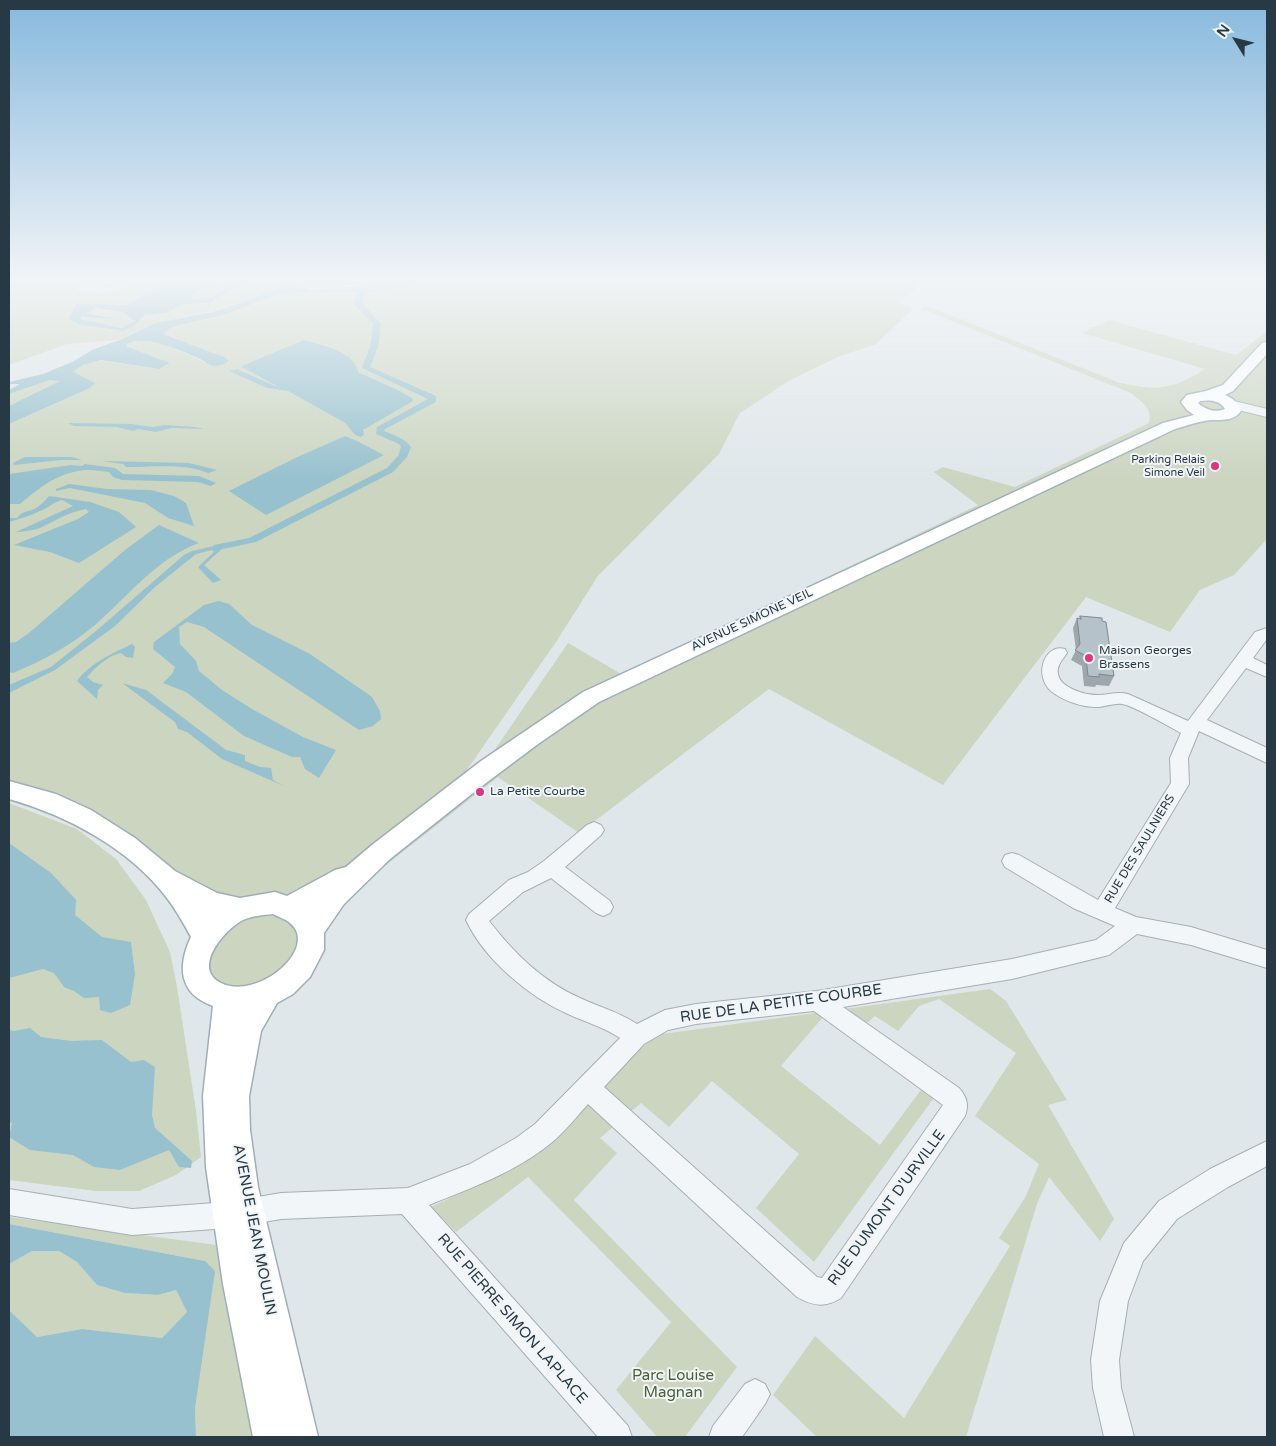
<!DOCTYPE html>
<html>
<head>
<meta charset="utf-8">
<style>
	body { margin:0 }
	#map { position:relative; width:1276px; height:1446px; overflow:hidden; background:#e0e7ea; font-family:"Varela Round",sans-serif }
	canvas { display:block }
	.frame { position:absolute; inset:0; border:10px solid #273944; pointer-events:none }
	.north { position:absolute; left:1211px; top:15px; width:50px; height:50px; -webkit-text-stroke:4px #f0f5f8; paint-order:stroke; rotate:306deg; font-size:14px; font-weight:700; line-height:20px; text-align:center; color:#273944 }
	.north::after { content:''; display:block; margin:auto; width:18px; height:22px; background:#273944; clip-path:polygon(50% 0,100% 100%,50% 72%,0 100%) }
</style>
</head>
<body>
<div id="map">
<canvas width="1276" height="1446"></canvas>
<div class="frame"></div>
<div class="north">N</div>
</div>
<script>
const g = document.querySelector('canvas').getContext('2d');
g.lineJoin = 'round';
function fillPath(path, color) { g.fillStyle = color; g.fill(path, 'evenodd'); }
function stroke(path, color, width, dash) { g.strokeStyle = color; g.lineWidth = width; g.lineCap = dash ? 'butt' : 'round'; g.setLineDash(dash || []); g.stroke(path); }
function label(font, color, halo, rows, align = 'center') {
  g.font = font + ' "Varela Round",sans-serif'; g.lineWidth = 4; g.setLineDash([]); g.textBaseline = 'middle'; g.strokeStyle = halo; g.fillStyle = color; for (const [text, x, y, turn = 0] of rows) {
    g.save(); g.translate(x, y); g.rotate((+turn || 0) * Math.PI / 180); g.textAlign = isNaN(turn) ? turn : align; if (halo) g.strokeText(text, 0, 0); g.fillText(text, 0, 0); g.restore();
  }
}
fillPath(new Path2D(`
	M 9,278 L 62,278 L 79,291 L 105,293 L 144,283 L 150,278 L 198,278 L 185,287 L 155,289 L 127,305 L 77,304 L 69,316 L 69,319 L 81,325 L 119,331 L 134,326 L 145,315 L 167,313 L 184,304 L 210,303 L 241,285 L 262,278 L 285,278 L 286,283 L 324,278 L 351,278 L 364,280 L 378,278 L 406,278 L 384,284 L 278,287 L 263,295 L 217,310 L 155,323 L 119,340 L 67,344 L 9,365 Z
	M 219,278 L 246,278 C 241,280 236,281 231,284 C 219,290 206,306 191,298 Z
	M 428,278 L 922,278 L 916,289 L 899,302 L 910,307 L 912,310 L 876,344 L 838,357 L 792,379 L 740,413 L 719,454 L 598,576 L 556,642 L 466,771 L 487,761 L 568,643 L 623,675 L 978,505 L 934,472 L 943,467 L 1015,487 L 1149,423 C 1153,407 1141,402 1131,393 L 927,311 L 921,310 L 925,305 L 1120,383 C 1159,391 1172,390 1205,369 L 1082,333 L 1109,320 L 1236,355 L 1267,331 L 1267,539 L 1234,575 L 1200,590 L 1170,632 L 1086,597 L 943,785 L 769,689 L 579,833 L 498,777 L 377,872 L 229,918 L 54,795 L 9,782 L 9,424 L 90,388 L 94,384 C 88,379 78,378 73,372 L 83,365 L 98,360 L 159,369 L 170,363 L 126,346 C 141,329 195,357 212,366 L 229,361 L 211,352 L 166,335 L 164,333 L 172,327 L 227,314 L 281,293 L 377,292 ZM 243,367 L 358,372 L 400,391 L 412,398 L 355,435 L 345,423 L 288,391 L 267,388 L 237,369 L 275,387 L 278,385 ZM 345,436 C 358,440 370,449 383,455 L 230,491 L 297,457 Z
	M 100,308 L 123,312 L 134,321 L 121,328 L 85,321 L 81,318 L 94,316 L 118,318 L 87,313 Z
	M 58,379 L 60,381 L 54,385 L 9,406 L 9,394 L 50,380 Z
	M 9,803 L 77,829 L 116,859 L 146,900 L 170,952 L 177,987 L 196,1111 L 201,1157 L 176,1175 L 139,1191 L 96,1191 L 9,1180 Z
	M 258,911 L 286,914 L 301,931 L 298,956 L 261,986 L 230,988 L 218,982 L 211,972 L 208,960 L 211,947 L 230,923 Z
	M 990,989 L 1006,1001 L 1067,1100 L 1048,1105 L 1114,1219 L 1100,1241 L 1049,1177 L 1037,1204 L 966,1437 L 817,1437 L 773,1395 L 815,1336 L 904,1418 L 1010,1246 L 999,1238 L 1026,1196 L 1039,1164 L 975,1116 L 1016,1053 L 939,999 L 919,1006 L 898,1031 L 875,1016 L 867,1023 L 858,1017 L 823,1017 L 781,1066 L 880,1145 L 921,1090 L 933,1099 L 814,1262 L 756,1208 L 799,1154 L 712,1081 L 669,1127 L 641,1103 L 600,1138 L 617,1153 L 574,1200 L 737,1367 L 685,1437 L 657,1437 L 616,1390 L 671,1322 L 528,1177 L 456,1232 L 431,1207 L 524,1163 L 655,1035 Z
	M 9,1217 L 224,1246 L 263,1437 L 196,1437 L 195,1408 L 205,1261 L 9,1224 Z
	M 32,1251 L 59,1251 L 77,1262 L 97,1285 L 125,1293 L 158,1295 L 176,1290 L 187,1312 L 162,1338 L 82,1329 L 37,1337 L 9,1310 L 9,1264 Z`), '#cbd5c0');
fillPath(new Path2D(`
	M 198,278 L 219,278 L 194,295 L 191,298 L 194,300 L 212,297 L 230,284 L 246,278 L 324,278 L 286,283 L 285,278 L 262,278 L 241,285 L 210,303 L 184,304 L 167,313 L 145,315 L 134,326 L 123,331 L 81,325 L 68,319 L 69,316 L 77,304 L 127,305 L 155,289 L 177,285 L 185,287 ZM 97,308 L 123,312 L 134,321 L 121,328 L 81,319 L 81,317 L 119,319 L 87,313 Z
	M 409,278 L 428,278 L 388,290 L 364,293 L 360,297 L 360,293 L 355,292 L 281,293 L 227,314 L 172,327 L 164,333 L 166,335 L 224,357 L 229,361 C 225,364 219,366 214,366 C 209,366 205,361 200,359 C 185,352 138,331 126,346 L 170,363 L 159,369 L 101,360 L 83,365 L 73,372 L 95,383 L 90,388 L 9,424 L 9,406 L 60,381 L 50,380 L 9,394 L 9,390 L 20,384 L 9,384 L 9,382 L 43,374 L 72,362 L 92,350 L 122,339 L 155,323 L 212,312 L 249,300 L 278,287 L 298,286 L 312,290 L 334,288 L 384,284 Z
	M 304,340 C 321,345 355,351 358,372 L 400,391 L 412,398 L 413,401 L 363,430 L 364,435 L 360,437 L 355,435 L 345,423 L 288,391 L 267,388 L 229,371 L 237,369 L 275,386 L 277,386 L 242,367 L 244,365 Z
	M 68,423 L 131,424 L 153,427 L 165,425 L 195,427 L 204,429 L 172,428 L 156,432 L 138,429 L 133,431 L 117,427 L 74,426 Z
	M 345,436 C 358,440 371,449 384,455 L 266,515 L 229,491 L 297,457 Z
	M 25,457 L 72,457 L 82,460 L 61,460 L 14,465 L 13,463 Z
	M 101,461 L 189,463 L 217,470 L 208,473 C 187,463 150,467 126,467 L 123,464 Z
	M 71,465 L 105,468 C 96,470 86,469 78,471 C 54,475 37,490 20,504 L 9,504 L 9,474 Z
	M 69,484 L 107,489 L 151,490 L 174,496 L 186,503 L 194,526 L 168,518 L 145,503 L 70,488 L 56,491 L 56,489 Z
	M 49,496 L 90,502 L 119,512 L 136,527 L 79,563 L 50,552 L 14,545 L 78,519 L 89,512 L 86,509 C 68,512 55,521 40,528 C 34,530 23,532 16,532 L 73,506 L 62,500 C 53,502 49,508 40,511 C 30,516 19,519 9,522 L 9,518 L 17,518 C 22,512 25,512 32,510 C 39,507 44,502 49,496 Z
	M 159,525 L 199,543 C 157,558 128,596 95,625 C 70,646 42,661 13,673 L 9,672 L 9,643 L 16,642 L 29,633 L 125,550 Z
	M 246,539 L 223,548 L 204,565 L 221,580 L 213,583 L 198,567 L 214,552 L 212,550 L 196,554 L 155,587 L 115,626 L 55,670 L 9,693 L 9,685 L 51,667 L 96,631 L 184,555 L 192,551 Z
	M 219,601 L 229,604 L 252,625 L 310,654 L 372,697 L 380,711 L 381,719 L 373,726 L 359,730 L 204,627 L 187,622 L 179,627 L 180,644 L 196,661 L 199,671 L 222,690 L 252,709 L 303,737 L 336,750 L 319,778 L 305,769 L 300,757 L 292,757 L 244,736 L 186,692 L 163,683 L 172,674 L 175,667 L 153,649 L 154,642 L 204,605 Z
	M 132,644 L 135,647 L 133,658 L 126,657 L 121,653 C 107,656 96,667 87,677 L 93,682 L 103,685 L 98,690 L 97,699 L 77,681 C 90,663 113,653 132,644 Z
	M 122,683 L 146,690 L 226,750 L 245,755 L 245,761 L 260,767 L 271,768 L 273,780 L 284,786 L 222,759 L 187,732 L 178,729 L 175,722 Z
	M 9,843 L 51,873 L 76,900 L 75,915 L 102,937 L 131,942 L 135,974 L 130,1005 L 111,1013 L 100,1010 L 99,997 L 84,998 L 74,991 L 64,987 L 54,973 L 43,969 L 9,978 Z
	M 30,1028 L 41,1037 L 71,1041 L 102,1040 L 131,1062 L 144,1060 L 155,1067 L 152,1115 L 155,1128 L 192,1161 L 191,1168 L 179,1167 L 169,1150 L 120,1170 L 94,1167 L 73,1155 L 30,1150 L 9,1137 L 12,1123 L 9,1122 L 9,1030 L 14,1031 Z
	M 9,1224 L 205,1261 L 215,1271 L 195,1408 L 196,1437 L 9,1437 L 9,1310 L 37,1337 L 82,1329 L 162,1338 L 187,1312 L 176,1290 L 158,1295 L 125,1293 L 97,1285 L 77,1262 L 59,1251 L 32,1251 L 9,1264 Z`), '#97c1ce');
fillPath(new Path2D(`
	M 362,287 L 369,289 L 362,301 L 363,304 L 381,324 L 378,347 L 370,367 L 436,396 L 436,402 L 385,429 L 384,431 C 394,435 404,438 411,447 L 407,457 L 393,472 L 256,542 L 218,550 L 214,549 L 213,547 L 214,545 L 249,538 L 387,468 L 398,456 L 401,447 L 399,444 L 376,434 L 377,427 L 428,399 L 362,368 L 370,347 L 373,324 L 355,305 L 354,301 Z
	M 85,464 L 115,468 L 123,474 L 199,476 L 216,483 L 211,486 L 198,482 L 122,480 L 113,477 L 109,472 L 82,469 L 80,467 Z`), '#97c1ce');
const minor = new Path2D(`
	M 94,278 L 106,278 L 106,279 L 108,278 L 119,278 L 121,280 C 112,287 102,287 94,278 Z
	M 1230,400 L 1267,409 L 1267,417 L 1226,407 L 1224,404 Z
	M 1267,628 L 1267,639 L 1253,658 L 1267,665 L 1267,677 L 1246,668 L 1207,720 L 1267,748 L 1267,763 L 1199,731 L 1188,758 L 1189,784 L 1115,908 L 1136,917 L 1191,927 L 1267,950 L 1267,968 L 1191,945 L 1137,934 L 1109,955 L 1101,957 L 1012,979 L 843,1007 L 959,1088 C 967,1097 969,1105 965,1116 L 841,1298 C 825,1308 813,1306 797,1297 L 588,1104 C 576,1117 565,1132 551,1143 C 516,1172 471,1188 429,1205 L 628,1426 L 632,1437 L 598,1437 L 402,1214 L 281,1219 L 229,1228 L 132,1235 L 9,1215 L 9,1189 L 132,1209 L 229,1202 L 281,1193 L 408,1188 L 470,1164 L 516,1138 L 535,1124 L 620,1038 C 604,1027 585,1022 568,1014 C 529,997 484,959 466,920 L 469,914 L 509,880 L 528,872 L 544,861 L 587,825 L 594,822 L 601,825 L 604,830 L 601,835 L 565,867 L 610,901 L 613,907 L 610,913 L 603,916 L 596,913 L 551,878 L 523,892 L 489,921 C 515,954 542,981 580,998 C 599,1007 619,1012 637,1024 L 665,1010 L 696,1004 L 817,991 L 1012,959 L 1096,940 L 1115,926 L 1073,908 L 1005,867 L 1002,861 L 1005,855 L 1012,853 L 1019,855 L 1098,900 L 1171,783 L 1170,758 L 1181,733 C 1170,727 1132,705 1122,704 C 1115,703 1107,706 1099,707 C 1085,708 1067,702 1055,694 C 1032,680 1043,643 1065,649 L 1067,653 C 1063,659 1056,666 1058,674 C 1060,688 1085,695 1097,695 C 1108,695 1118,691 1128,694 L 1188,721 L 1255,632 ZM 814,1011 L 943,1105 L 822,1278 L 817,1277 L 604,1087 L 644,1044 L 668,1030 L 696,1024 Z
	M 1267,1141 L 1267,1166 L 1228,1187 L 1177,1219 L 1143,1261 L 1128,1301 L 1119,1360 L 1121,1388 L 1134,1437 L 1104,1437 L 1093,1388 L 1091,1360 L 1100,1301 L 1124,1243 L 1159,1201 L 1210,1169 Z
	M 755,1379 L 765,1384 L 770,1394 L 765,1404 L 742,1437 L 709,1437 L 713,1426 L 745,1384 Z`);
const major = new Path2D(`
	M 1267,342 L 1267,354 L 1233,391 L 1225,395 C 1233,398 1238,403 1241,411 C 1234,421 1222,420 1211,420 C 1199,421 1186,426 1175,429 L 599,702 L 538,744 L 478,789 L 390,859 L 344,904 L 324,933 L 324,950 L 310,977 L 293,994 L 277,1003 L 261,1031 L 249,1096 L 250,1130 L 258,1187 L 318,1437 L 253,1437 L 223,1284 L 206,1167 L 203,1096 L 213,1006 C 179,994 177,967 191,937 C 184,924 176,910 167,898 C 129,848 68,816 9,799 L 9,781 L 56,794 L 91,810 L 135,838 L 175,871 L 217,893 L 240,898 L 275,892 L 287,896 L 335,870 L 346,867 L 372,845 L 481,761 L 583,692 L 1163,423 L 1194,415 L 1187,410 L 1181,402 L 1187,395 L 1206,391 L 1223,385 L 1262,343 ZM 1200,401 C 1209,400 1220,400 1225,409 C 1215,413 1206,410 1198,403 ZM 273,914 C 278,917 286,919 290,923 C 320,948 258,1001 221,983 C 191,968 225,929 243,920 C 252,916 263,915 273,914 Z`);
stroke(minor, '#a5afb5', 2);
stroke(major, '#9eafb7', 3);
fillPath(minor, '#f3f6f8');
fillPath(major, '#fff');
fillPath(new Path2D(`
	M 1080,616 L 1114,676 L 1109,686 L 1096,685 L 1095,687 L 1084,686 L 1082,666 L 1071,660 L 1076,650 L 1073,628 L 1077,618 L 1079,619 Z`), '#9da7ad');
const building = new Path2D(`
	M 1080,616 L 1102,618 L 1102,621 L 1106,622 L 1114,676 L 1099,674 L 1099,677 L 1088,676 L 1086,656 L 1075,650 L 1080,644 L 1077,618 L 1081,619 Z`);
fillPath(building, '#b6c2c9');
stroke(building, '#7f888d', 1);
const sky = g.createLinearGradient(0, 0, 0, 480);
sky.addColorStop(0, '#87b9de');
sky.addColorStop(0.58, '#f1f4f6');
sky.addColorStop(1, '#f1f4f600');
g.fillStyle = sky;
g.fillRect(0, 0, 1276, 480);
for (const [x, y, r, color] of [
	[1215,466,5,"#dc387f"],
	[1089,658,5,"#dc387f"],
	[480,792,5,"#dc387f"]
]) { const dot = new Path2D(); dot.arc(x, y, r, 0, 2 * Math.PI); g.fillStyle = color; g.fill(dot); stroke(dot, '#f0f5f8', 2); }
label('11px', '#273944', '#f0f5f8', [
	["Parking Relais",1205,460],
	["Simone Veil",1205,473]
], 'right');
label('12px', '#273944', '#f0f5f8', [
	["AVENUE SIMONE VEIL",752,620,-25],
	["RUE DES SAULNIERS",1140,849,-59]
]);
label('12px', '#273944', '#f0f5f8', [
	["Maison Georges",1099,651],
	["Brassens",1099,665],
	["La Petite Courbe",490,792]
], 'left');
label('15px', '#273944', '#f0f5f8', [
	["RUE DE LA PETITE COURBE",781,1004,-8],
	["RUE DUMONT D'URVILLE",887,1208,-54],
	["AVENUE JEAN MOULIN",254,1230,79],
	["RUE PIERRE SIMON LAPLACE",512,1319,49]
]);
label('15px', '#486132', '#f0f5f8', [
	["Parc Louise",673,1376],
	["Magnan",673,1393]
]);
</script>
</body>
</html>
